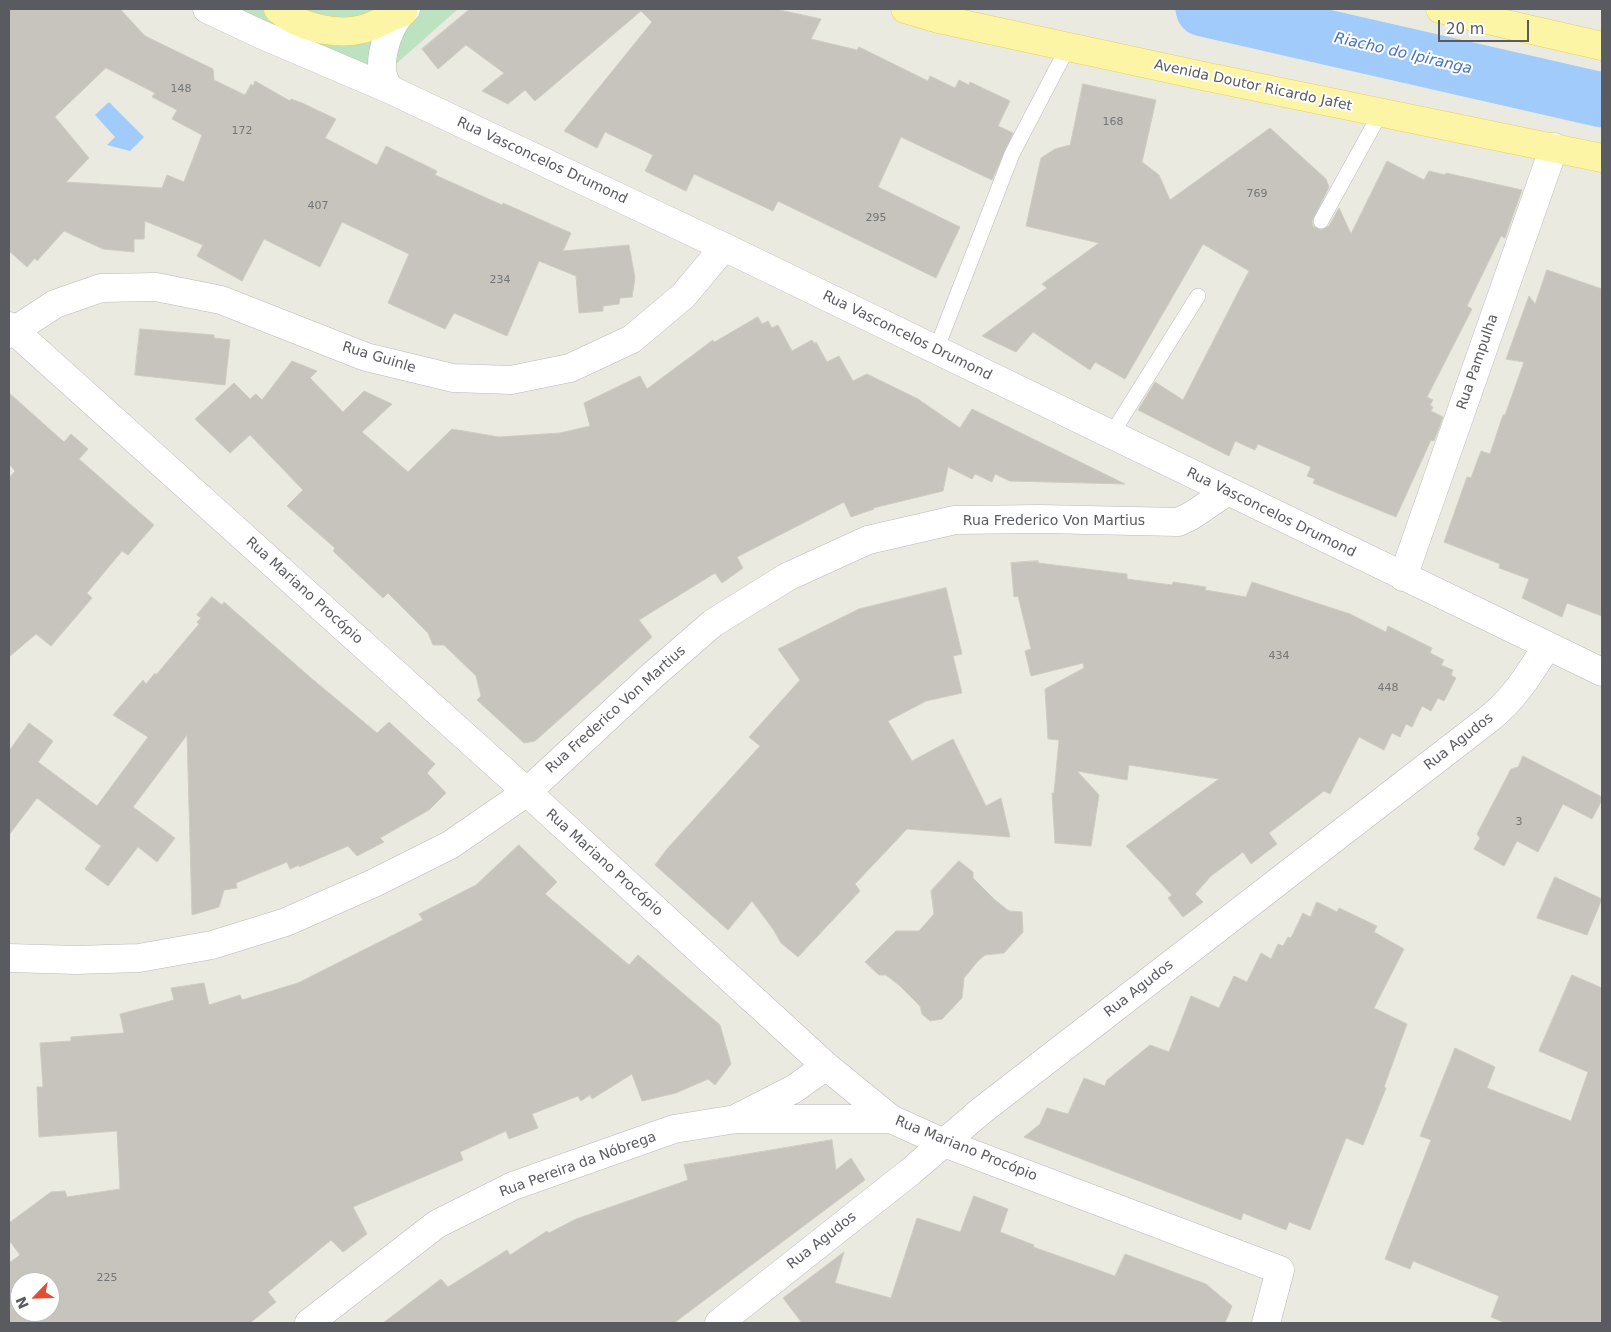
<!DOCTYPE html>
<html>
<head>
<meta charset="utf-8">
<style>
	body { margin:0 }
	#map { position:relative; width:1611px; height:1332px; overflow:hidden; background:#ebeae0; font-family:"DejaVu Sans",sans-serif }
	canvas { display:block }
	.frame { position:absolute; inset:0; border:10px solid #595b60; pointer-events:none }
	.north { position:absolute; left:10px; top:1272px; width:50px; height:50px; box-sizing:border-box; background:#fff; border:1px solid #bdbdbf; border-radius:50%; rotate:246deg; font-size:14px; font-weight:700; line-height:20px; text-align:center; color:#595b60 }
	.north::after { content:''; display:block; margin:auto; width:18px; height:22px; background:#e04f31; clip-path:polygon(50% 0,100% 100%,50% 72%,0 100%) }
	.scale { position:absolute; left:1438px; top:20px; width:91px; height:22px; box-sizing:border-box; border:2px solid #595b60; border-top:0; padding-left:6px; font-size:15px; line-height:18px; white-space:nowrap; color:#595b60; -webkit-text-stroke:4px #fff; paint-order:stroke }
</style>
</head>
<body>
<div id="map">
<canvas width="1611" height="1332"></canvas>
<div class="frame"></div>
<div class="north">N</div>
<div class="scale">20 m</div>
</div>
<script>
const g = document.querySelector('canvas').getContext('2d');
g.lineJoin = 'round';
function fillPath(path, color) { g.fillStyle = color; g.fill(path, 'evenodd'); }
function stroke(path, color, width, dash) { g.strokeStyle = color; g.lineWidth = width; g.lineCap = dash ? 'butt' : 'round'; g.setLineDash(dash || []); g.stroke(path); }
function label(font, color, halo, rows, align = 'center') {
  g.font = font + ' "DejaVu Sans",sans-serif'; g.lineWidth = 4; g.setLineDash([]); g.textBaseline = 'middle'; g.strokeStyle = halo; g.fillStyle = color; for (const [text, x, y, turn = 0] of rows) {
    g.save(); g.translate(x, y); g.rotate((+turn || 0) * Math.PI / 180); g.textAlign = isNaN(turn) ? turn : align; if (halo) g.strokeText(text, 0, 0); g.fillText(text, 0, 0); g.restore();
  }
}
fillPath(new Path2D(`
	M 232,9 L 458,9 L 396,64 L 377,69 L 277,31 Z`), '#bde2c0');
fillPath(new Path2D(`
	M 109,102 L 144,137 L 130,151 L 107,145 L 115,137 L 95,115 Z`), '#a0cbfb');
stroke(new Path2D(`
	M 1203,9 L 1602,100`), '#a0cbfb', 55);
const building = new Path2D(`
	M 9,9 L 120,9 L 145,36 L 213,69 L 214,80 L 245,95 L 251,84 L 253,86 L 255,81 L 290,101 L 291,99 L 302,103 L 336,119 L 325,138 L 377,165 L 386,146 L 437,171 L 435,175 L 502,205 L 503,203 L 571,233 L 563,251 L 629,245 L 635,278 L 632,297 L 620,298 L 619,304 L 603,306 L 603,311 L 579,313 L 576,276 L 539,261 L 507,336 L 454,313 L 445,329 L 388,303 L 409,254 L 342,222 L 320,267 L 264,239 L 242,281 L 197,256 L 203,245 L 145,221 L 144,239 L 134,239 L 134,252 L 103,249 L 64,231 L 37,261 L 35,258 L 27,267 L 9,251 ZM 106,68 L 155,93 L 152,97 L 177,110 L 172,119 L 202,135 L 184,182 L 167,175 L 162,188 L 66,182 L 89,158 L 55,117 Z
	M 470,9 L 775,9 L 821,19 L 811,39 L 857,50 L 859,47 L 928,81 L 930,76 L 955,88 L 959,80 L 969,85 L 970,82 L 1010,101 L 998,126 L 1013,133 L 992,180 L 901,137 L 878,187 L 960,227 L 936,278 L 778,201 L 773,211 L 694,174 L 686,191 L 645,171 L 653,155 L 605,132 L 597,148 L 564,131 L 652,22 L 641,11 L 535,101 L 525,90 L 508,104 L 482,91 L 504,73 L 466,45 L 438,69 L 422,49 Z
	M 1083,84 L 1156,100 L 1142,162 L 1159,175 L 1170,200 L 1270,128 L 1326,179 L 1329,187 L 1312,221 L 1313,226 L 1321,230 L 1329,226 L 1339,208 L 1351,234 L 1387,161 L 1424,180 L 1429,171 L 1445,175 L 1446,173 L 1522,190 L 1505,238 L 1501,236 L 1467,306 L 1472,309 L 1427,397 L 1433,400 L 1430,405 L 1433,407 L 1431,411 L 1443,417 L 1434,441 L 1431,440 L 1396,517 L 1313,483 L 1315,479 L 1307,476 L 1311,467 L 1258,444 L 1255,450 L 1235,441 L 1229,456 L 1138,410 L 1155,382 L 1183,400 L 1249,271 L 1203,244 L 1125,379 L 1095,362 L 1090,370 L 1033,332 L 1016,352 L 982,336 L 1047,288 L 1042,284 L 1099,243 L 1026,226 L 1041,158 L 1055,149 L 1070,145 Z
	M 1547,270 L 1602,289 L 1602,616 L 1567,603 L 1562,617 L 1522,598 L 1529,579 L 1499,568 L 1500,564 L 1444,542 L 1467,477 L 1471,478 L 1481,451 L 1490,454 L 1503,415 L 1505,415 L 1524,362 L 1506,359 L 1529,296 L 1535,304 Z
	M 758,317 L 762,324 L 768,321 L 772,328 L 778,325 L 792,351 L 812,340 L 815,344 L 816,342 L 827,362 L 839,356 L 853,381 L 867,374 L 918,399 L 960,428 L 972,409 L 1125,484 L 1010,481 L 995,474 L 992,482 L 975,474 L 972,479 L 948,467 L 943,491 L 873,508 L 874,509 L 851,517 L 844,502 L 737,557 L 743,568 L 722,583 L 715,573 L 639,620 L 652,637 L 535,741 L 524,743 L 477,700 L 481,696 L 476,676 L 444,645 L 433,645 L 428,633 L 388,593 L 383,598 L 333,551 L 335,548 L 287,506 L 303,490 L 250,435 L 230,453 L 195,419 L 234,383 L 250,399 L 256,394 L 262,400 L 292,361 L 317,371 L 310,378 L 343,412 L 364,391 L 392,404 L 362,432 L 408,472 L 452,429 L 499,437 L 560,433 L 590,426 L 584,403 L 640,376 L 647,389 L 713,340 L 714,342 Z
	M 140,329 L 214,335 L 214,338 L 230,340 L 225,385 L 135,375 Z
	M 9,393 L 64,442 L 71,434 L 88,449 L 79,459 L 154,525 L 128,555 L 122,551 L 87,593 L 92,598 L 51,646 L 36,634 L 9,657 L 9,478 L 15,471 L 9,464 Z
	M 1038,561 L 1038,563 L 1127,574 L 1127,579 L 1172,585 L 1173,582 L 1206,587 L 1205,590 L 1246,597 L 1252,582 L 1350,614 L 1386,632 L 1388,626 L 1432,648 L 1430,653 L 1444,660 L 1441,665 L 1453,670 L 1451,675 L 1456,678 L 1444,701 L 1438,698 L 1431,711 L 1422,706 L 1412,727 L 1406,724 L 1400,737 L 1392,733 L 1384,750 L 1359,737 L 1330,794 L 1324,791 L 1269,833 L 1277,844 L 1251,864 L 1243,852 L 1211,876 L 1195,894 L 1203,902 L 1183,917 L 1168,898 L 1172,895 L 1126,846 L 1219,779 L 1129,765 L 1127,780 L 1077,771 L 1099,795 L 1091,846 L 1055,843 L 1052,793 L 1054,793 L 1059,740 L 1048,739 L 1045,689 L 1084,668 L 1083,663 L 1031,676 L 1025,651 L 1031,649 L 1018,596 L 1014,597 L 1011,563 Z
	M 946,588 L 962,654 L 953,656 L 962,693 L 926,701 L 888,721 L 912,761 L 953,739 L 986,806 L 1001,798 L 1010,837 L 907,829 L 855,884 L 860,891 L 798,957 L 781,943 L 773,929 L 752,901 L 728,930 L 655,865 L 667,849 L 760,746 L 749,737 L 800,680 L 778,649 L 859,609 Z
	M 212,597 L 222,605 L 224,602 L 311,678 L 377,733 L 389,722 L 435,764 L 427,773 L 446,793 L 429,810 L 380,838 L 384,842 L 357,856 L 348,846 L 299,867 L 299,865 L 290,869 L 287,862 L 236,883 L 237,888 L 224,890 L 219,907 L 192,915 L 187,735 L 133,807 L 175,838 L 157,862 L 138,847 L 108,886 L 85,869 L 101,846 L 37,798 L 9,835 L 9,751 L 29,723 L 53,741 L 38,762 L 97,806 L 148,737 L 113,715 L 143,680 L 146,684 L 155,673 L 156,675 L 199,624 L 197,622 L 201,618 L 197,615 Z
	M 1523,756 L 1602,797 L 1602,800 L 1592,819 L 1563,804 L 1538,852 L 1517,841 L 1504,866 L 1474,849 L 1480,838 L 1477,834 L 1511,769 L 1518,767 Z
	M 519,845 L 557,882 L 545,894 L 629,965 L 638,955 L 720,1025 L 731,1064 L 715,1085 L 708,1079 L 676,1093 L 642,1101 L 632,1074 L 592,1099 L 590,1095 L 581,1101 L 578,1096 L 532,1114 L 538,1128 L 509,1139 L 506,1131 L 460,1152 L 463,1160 L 353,1207 L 367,1234 L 343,1252 L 331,1240 L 268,1292 L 276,1302 L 250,1323 L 9,1323 L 9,1263 L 20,1255 L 9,1240 L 9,1223 L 51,1192 L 65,1191 L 67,1197 L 120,1189 L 117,1131 L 39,1137 L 37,1087 L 43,1087 L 40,1043 L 71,1041 L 71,1037 L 124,1033 L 120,1014 L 174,1000 L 171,988 L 204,983 L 209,1005 L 240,995 L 242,1000 L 298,983 L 423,920 L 419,914 L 476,885 ZM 20,1282 L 50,1282 L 50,1312 L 20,1312 Z
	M 959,861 L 973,872 L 973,878 L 995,900 L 1009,911 L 1022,912 L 1023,932 L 1004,953 L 985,955 L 978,961 L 964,978 L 962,998 L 942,1019 L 930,1021 L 922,1014 L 920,1006 L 900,986 L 886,975 L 879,975 L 865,962 L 896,931 L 919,931 L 934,914 L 931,891 Z
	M 1555,877 L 1602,899 L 1587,935 L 1537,918 Z
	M 1317,902 L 1337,912 L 1339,908 L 1377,926 L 1374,932 L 1404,949 L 1374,1008 L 1407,1024 L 1384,1087 L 1386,1088 L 1363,1145 L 1346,1138 L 1310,1230 L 1289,1222 L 1286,1230 L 1243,1213 L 1241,1220 L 1024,1137 L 1040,1124 L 1047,1108 L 1068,1114 L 1084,1078 L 1105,1086 L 1107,1080 L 1150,1045 L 1169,1052 L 1191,996 L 1219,1008 L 1234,976 L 1247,982 L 1261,953 L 1271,959 L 1278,944 L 1283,946 L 1288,937 L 1291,938 L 1303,913 L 1310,917 Z
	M 1572,975 L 1602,988 L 1602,1323 L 1506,1323 L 1491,1317 L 1499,1296 L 1413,1261 L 1410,1269 L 1385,1259 L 1431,1140 L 1420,1136 L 1455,1048 L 1495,1067 L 1487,1088 L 1571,1121 L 1588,1072 L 1539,1051 Z
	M 832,1140 L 836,1170 L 851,1158 L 865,1180 L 674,1323 L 383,1323 L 441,1279 L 448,1287 L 507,1250 L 510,1255 L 547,1231 L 549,1233 L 576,1219 L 688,1180 L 684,1165 Z
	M 974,1196 L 1008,1209 L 1000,1232 L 1034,1245 L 1033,1247 L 1115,1276 L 1125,1254 L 1206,1284 L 1232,1306 L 1225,1323 L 802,1323 L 783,1298 L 844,1252 L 835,1283 L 891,1298 L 917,1218 L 960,1232 Z`);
fillPath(building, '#c6c4bd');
stroke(building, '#cfccbf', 1);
const service = new Path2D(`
	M 1321,221 L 1381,112
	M 936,350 L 1012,154 L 1068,47
	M 1111,435 L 1198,296`);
const minor = new Path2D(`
	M 207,9 L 260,34 L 389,89 L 724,247 L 1602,672
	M 389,89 C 386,83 382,76 382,70 C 381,50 390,22 406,9
	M 9,326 L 527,792 L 826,1066 L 891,1119 L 944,1143 L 1280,1270 L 1266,1323
	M 9,334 L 55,304 L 101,288 L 156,287 L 221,300 L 366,357 L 453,378 L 511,380 L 570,368 L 632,339 L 684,295 L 724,247
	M 1403,577 L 1554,147
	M 9,958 L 76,960 L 139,958 L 212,945 L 286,922 L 374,883 L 450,845 L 527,792 L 653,675 L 713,623 L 787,577 L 868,540 L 955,520 L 1041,519 L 1178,522 L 1191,516 L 1228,491
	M 739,1117 L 794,1089 L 826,1066
	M 309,1323 L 437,1224 L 513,1186 L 623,1147 L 674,1129 L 736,1119 L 891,1119
	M 719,1323 L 910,1172 L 981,1111 L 1490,718 C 1515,698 1530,673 1547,646`);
const primary = new Path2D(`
	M 278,9 C 299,27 335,36 363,29 C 376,25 390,17 403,12
	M 905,9 L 939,19 L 1203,76 L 1602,158
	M 1440,9 L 1602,46`);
stroke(service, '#b8b9be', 16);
stroke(minor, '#b8b9be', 29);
stroke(primary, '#eacf5a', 29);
stroke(service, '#fff', 15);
stroke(minor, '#fff', 28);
stroke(primary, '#fbf5a5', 28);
label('11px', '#747577', null, [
	["148",181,89],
	["168",1113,122],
	["172",242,131],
	["769",1257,194],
	["407",318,206],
	["295",876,218],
	["234",500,280],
	["434",1279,656],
	["448",1388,688],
	["3",1519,822],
	["225",107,1278]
]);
label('14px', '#595b60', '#fff', [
	["Avenida Doutor Ricardo Jafet",1253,86,12],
	["Rua Vasconcelos Drumond",542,161,25],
	["Rua Vasconcelos Drumond",907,336,26],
	["Rua Guinle",379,358,17],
	["Rua Pampulha",1478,362,-71],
	["Rua Vasconcelos Drumond",1271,513,26],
	["Rua Frederico Von Martius",1054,521],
	["Rua Mariano Procópio",304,591,42],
	["Rua Frederico Von Martius",616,710,-42],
	["Rua Agudos",1459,742,-38],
	["Rua Mariano Procópio",604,863,42],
	["Rua Agudos",1139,989,-38],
	["Rua Mariano Procópio",966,1149,22],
	["Rua Pereira da Nóbrega",578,1165,-20],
	["Rua Agudos",822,1241,-38]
]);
label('italic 15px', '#4574bc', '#fff', [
	["Riacho do Ipiranga",1403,54,13]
]);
</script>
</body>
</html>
